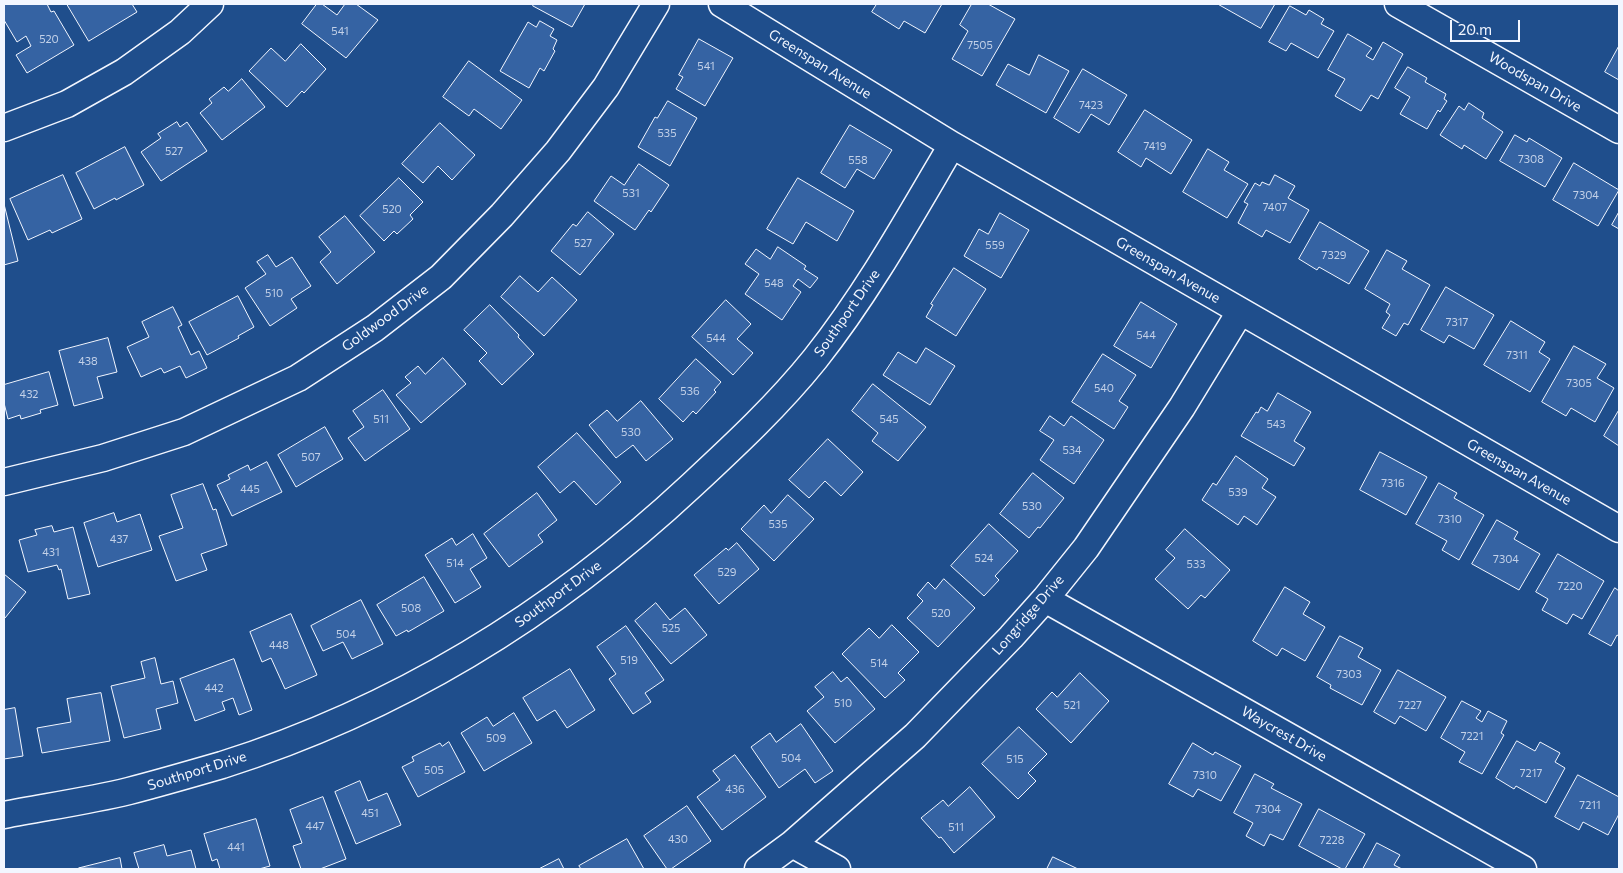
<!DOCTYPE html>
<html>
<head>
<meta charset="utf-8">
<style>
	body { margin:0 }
	#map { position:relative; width:1623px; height:873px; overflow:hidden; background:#1f4e8c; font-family:Commissioner,sans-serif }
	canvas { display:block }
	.frame { position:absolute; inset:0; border:5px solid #f2f6ff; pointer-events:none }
	.scale { position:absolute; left:1450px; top:20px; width:70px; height:22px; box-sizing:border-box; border:2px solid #f2f6ff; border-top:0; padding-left:6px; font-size:15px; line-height:18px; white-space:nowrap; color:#f2f6ff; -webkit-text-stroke:4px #1f4e8c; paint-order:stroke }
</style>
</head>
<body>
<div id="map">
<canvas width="1623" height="873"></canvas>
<div class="frame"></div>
<div class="scale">20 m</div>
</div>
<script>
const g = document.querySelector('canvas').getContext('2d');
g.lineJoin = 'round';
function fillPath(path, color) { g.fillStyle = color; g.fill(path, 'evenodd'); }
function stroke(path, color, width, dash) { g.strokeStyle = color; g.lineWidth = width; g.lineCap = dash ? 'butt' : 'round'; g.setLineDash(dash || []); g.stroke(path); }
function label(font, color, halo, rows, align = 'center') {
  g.font = font + ' Commissioner,sans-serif'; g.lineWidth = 4; g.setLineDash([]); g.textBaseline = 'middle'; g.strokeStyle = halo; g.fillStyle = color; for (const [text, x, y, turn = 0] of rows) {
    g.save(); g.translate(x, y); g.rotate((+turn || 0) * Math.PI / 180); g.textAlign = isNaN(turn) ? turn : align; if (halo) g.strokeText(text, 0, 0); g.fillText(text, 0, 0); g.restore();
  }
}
const building = new Path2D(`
	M 4,4 L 47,4 L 51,12 L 54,11 L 74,45 L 27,73 L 16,55 L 31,46 L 26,36 L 17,42 L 4,20 Z
	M 67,4 L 132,4 L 137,12 L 89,41 Z
	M 317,4 L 322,4 L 337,15 L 345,4 L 356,4 L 378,20 L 346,58 L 302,24 Z
	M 534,4 L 585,4 L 572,27 L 533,6 Z
	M 877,4 L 942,4 L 925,33 L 904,21 L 899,29 L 872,12 Z
	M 972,4 L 988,4 L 1015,19 L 982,76 L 952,59 L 968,31 L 960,25 Z
	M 1218,4 L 1275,4 L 1261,28 Z
	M 1290,6 L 1306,15 L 1309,10 L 1324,19 L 1321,24 L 1334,31 L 1318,58 L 1291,43 L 1286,51 L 1269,42 Z
	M 540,21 L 554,29 L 550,36 L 557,40 L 553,49 L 555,51 L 544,71 L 540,68 L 529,88 L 500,71 L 528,22 L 536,27 Z
	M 1348,34 L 1372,48 L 1366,56 L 1373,60 L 1383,42 L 1403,54 L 1378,99 L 1371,95 L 1361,111 L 1335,96 L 1345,79 L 1328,70 Z
	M 699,39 L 733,58 L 705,106 L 676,89 L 683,77 L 679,75 Z
	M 301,44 L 326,69 L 304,93 L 302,91 L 287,107 L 249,71 L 271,48 L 285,61 Z
	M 1619,46 L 1619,80 L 1605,72 Z
	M 1039,55 L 1069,71 L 1046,113 L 996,85 L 1008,64 L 1029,75 Z
	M 469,61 L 522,100 L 501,129 L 474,109 L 469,116 L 443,97 Z
	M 1408,67 L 1427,78 L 1425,82 L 1446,94 L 1444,99 L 1447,101 L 1440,112 L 1438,110 L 1427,129 L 1400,114 L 1410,97 L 1395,88 Z
	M 1083,69 L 1127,95 L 1109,125 L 1091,114 L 1079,133 L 1054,118 Z
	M 242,79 L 265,107 L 222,140 L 200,113 L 212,103 L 209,99 L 224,87 L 228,91 Z
	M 668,101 L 697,118 L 670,166 L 638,147 L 655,117 L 657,118 Z
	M 1469,103 L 1484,113 L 1482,118 L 1503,132 L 1486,159 L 1464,145 L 1462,149 L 1440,135 L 1459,106 L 1464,110 Z
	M 1145,110 L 1192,140 L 1171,174 L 1146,158 L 1141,167 L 1118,152 Z
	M 177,122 L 180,127 L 187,122 L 207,151 L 161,181 L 141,152 L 161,138 L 158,134 Z
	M 440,123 L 475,155 L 452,180 L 438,166 L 423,183 L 402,164 Z
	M 850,125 L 892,150 L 874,179 L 857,169 L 845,188 L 821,173 Z
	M 1515,135 L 1527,142 L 1529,138 L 1562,158 L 1545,187 L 1500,161 Z
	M 125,147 L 144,185 L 116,200 L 115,198 L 94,209 L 76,173 Z
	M 1208,149 L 1229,162 L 1224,170 L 1248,184 L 1227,218 L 1183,192 Z
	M 1574,163 L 1619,190 L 1598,226 L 1553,200 Z
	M 639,164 L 669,185 L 651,212 L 649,210 L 635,230 L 594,201 L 611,176 L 624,185 Z
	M 63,175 L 82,219 L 52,233 L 50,230 L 28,240 L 10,199 Z
	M 1275,175 L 1295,186 L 1288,198 L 1309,210 L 1290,243 L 1266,230 L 1262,237 L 1238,223 L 1248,204 L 1244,202 L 1255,183 L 1260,186 L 1262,182 L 1269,185 Z
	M 399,178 L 423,202 L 410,215 L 413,219 L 397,234 L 394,231 L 384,241 L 360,216 Z
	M 798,178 L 854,211 L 837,241 L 806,222 L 793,244 L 767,229 Z
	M 4,204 L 18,261 L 4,265 Z
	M 588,212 L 614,234 L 580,275 L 551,251 L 573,224 L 576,226 Z
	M 1619,212 L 1619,229 L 1612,225 Z
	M 1000,213 L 1029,230 L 1001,278 L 964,256 L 979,229 L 988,234 Z
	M 345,216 L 375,252 L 337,284 L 320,262 L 331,252 L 319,237 Z
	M 1320,222 L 1369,251 L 1349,284 L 1319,267 L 1317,270 L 1299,259 Z
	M 778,247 L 806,266 L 804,269 L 818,278 L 810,288 L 798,279 L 793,286 L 801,292 L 782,320 L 745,294 L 759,274 L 745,264 L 756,249 L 770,259 Z
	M 1387,250 L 1407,261 L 1402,269 L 1430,285 L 1408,325 L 1404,323 L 1396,336 L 1382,328 L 1390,315 L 1386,312 L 1390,304 L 1365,289 Z
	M 268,255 L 276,267 L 292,257 L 311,286 L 291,299 L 297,308 L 270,326 L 245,288 L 266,274 L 257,262 Z
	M 954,268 L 986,289 L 956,336 L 926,317 L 933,305 L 931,304 Z
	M 520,276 L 538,292 L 552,277 L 577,300 L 544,336 L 501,297 Z
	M 1446,287 L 1494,315 L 1474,349 L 1449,335 L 1444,343 L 1421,330 Z
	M 238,296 L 254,327 L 238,336 L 239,338 L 207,355 L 189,322 Z
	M 726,300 L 751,324 L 737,339 L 753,353 L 733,375 L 692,337 Z
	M 1141,302 L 1177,324 L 1151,368 L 1114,346 Z
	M 490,305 L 519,335 L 518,337 L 534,354 L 502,385 L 479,361 L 487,353 L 464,330 Z
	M 173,307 L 182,325 L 178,327 L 191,355 L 199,351 L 207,368 L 186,378 L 180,366 L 164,373 L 161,368 L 141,377 L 127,347 L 149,337 L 142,322 Z
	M 1511,321 L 1545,342 L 1539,352 L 1550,359 L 1530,392 L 1484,365 Z
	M 108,338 L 117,372 L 97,377 L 103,398 L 74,406 L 59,351 Z
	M 1574,346 L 1606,364 L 1597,378 L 1614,388 L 1595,422 L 1571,408 L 1566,416 L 1542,402 Z
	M 926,348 L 955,366 L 930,405 L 883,375 L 898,352 L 916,363 Z
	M 1103,354 L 1136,375 L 1119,401 L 1128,407 L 1114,429 L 1072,402 Z
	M 443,358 L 466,384 L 421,423 L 396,395 L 411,383 L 405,377 L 418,366 L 425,374 Z
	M 696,359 L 721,382 L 714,390 L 716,392 L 696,414 L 693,411 L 683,422 L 659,399 Z
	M 49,372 L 58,405 L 40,410 L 41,413 L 21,419 L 20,415 L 8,419 L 4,403 L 4,385 Z
	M 873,384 L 926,427 L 898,461 L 872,441 L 878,433 L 852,411 Z
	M 383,390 L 410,429 L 365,461 L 348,438 L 364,427 L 353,411 Z
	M 1278,393 L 1311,412 L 1294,441 L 1305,448 L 1294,466 L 1241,436 L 1256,412 L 1258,413 L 1261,407 L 1267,411 Z
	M 641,401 L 673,439 L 646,461 L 633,445 L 616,458 L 589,425 L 607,410 L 617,421 Z
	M 1619,410 L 1619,446 L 1604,436 Z
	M 1050,416 L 1064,426 L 1071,416 L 1104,440 L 1074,484 L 1040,460 L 1054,440 L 1040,431 Z
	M 325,427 L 343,459 L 296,487 L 278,455 Z
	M 577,433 L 621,482 L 596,505 L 574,481 L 560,493 L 538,467 Z
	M 828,439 L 863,472 L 841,496 L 825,481 L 809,498 L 789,480 Z
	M 1380,452 L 1427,477 L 1406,515 L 1360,490 Z
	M 1236,456 L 1268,479 L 1262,488 L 1276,497 L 1257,525 L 1244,516 L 1238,525 L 1202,500 L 1213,483 L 1216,485 Z
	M 267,462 L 282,492 L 232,516 L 217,485 L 230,479 L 228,475 L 248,465 L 250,470 Z
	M 1033,473 L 1064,498 L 1040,528 L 1038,527 L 1029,538 L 1000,514 Z
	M 1439,483 L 1457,493 L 1454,498 L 1484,515 L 1459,560 L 1442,550 L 1447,541 L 1416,524 Z
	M 203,484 L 213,510 L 216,509 L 227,545 L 201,554 L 207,570 L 176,581 L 159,536 L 183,528 L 171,495 Z
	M 537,493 L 557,520 L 538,535 L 543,542 L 509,567 L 484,534 Z
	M 788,495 L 814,519 L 774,561 L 741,529 L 764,505 L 771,513 Z
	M 114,513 L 117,522 L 140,514 L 152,550 L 98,567 L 84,523 Z
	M 1497,520 L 1518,532 L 1514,539 L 1540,554 L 1519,590 L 1472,564 Z
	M 989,524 L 1018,551 L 995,576 L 999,580 L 984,596 L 951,566 Z
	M 52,526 L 54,532 L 73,527 L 90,594 L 68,599 L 61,569 L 59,570 L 57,565 L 28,572 L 19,540 L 37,535 L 35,530 Z
	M 1185,529 L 1230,570 L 1205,598 L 1201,595 L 1188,609 L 1155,579 L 1175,558 L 1166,550 Z
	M 473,534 L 487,558 L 470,569 L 481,587 L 455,603 L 425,555 L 452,538 L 456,545 Z
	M 737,543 L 759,569 L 719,604 L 694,575 L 726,548 L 728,550 Z
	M 1558,554 L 1604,581 L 1582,619 L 1573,614 L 1567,624 L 1542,610 L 1548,599 L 1536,592 Z
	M 4,574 L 26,592 L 5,618 L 4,617 Z
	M 424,577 L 444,611 L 408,632 L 407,630 L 396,636 L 377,605 Z
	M 944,579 L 975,608 L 938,647 L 907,618 L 923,601 L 917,595 L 928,582 L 935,589 Z
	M 1285,587 L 1310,602 L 1303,614 L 1325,627 L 1305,661 L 1282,648 L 1277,656 L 1253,641 Z
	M 1615,588 L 1619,591 L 1619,636 L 1617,635 L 1611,646 L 1589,634 Z
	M 361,600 L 383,644 L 352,659 L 343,642 L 323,651 L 311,626 Z
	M 656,603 L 670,620 L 685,608 L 707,635 L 671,664 L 635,621 Z
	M 291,614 L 317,675 L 285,689 L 271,658 L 262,662 L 250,632 Z
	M 892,625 L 919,652 L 898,673 L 905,680 L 885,698 L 842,654 L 869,628 L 879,638 Z
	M 626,626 L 664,680 L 645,693 L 651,702 L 633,714 L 609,679 L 616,674 L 597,647 Z
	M 1340,636 L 1363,648 L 1358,657 L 1381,670 L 1362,705 L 1330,688 L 1331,685 L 1317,677 Z
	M 155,658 L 161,684 L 173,681 L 178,703 L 156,709 L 161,729 L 124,738 L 111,686 L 145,678 L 141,662 Z
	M 234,659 L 252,710 L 239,715 L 233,698 L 222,702 L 225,710 L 195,721 L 180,679 Z
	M 570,669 L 595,710 L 567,728 L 555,710 L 537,721 L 523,698 Z
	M 1398,670 L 1446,697 L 1426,731 L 1400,716 L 1395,724 L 1374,712 Z
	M 833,672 L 841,682 L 847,677 L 875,709 L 835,743 L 807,711 L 824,697 L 815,687 Z
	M 1080,673 L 1109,701 L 1071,743 L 1036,709 L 1052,692 L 1057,697 Z
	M 101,693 L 110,741 L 42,753 L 37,728 L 71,722 L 67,699 Z
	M 1462,701 L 1481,711 L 1476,718 L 1482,722 L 1488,711 L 1507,721 L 1501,733 L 1504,735 L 1482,774 L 1459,762 L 1465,752 L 1441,738 Z
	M 15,708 L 23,756 L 4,759 L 4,710 Z
	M 514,713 L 532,743 L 484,771 L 461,733 L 487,717 L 493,726 Z
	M 801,724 L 833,771 L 815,783 L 805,769 L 779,788 L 751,747 L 770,733 L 776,742 Z
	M 1019,727 L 1047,754 L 1028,773 L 1036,781 L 1018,799 L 982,764 Z
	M 1517,741 L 1535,751 L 1540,742 L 1560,753 L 1555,762 L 1565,768 L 1546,803 L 1516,786 L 1514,789 L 1496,778 Z
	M 449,742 L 465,772 L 418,797 L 402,767 L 414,761 L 412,757 L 440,743 L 442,746 Z
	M 1193,743 L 1213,755 L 1215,752 L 1241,766 L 1221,801 L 1198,789 L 1193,797 L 1169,784 Z
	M 735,755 L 766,797 L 722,830 L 697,797 L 720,780 L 713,771 Z
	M 1255,774 L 1274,784 L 1271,788 L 1302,804 L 1283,840 L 1270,834 L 1264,846 L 1246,836 L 1253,823 L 1234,813 Z
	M 1578,775 L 1619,797 L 1619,814 L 1608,835 L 1583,822 L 1579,830 L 1555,817 Z
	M 360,781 L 368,801 L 387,793 L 401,825 L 356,844 L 335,792 Z
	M 970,787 L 995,817 L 954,853 L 941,837 L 939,838 L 921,818 L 943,800 L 948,806 Z
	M 323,797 L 346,859 L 320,869 L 301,869 L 293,846 L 302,843 L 290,810 Z
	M 687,806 L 711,841 L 671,869 L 667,869 L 644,836 Z
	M 1319,809 L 1365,834 L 1345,869 L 1342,869 L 1299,846 Z
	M 256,819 L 270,866 L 259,869 L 220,869 L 217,859 L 212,861 L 204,834 Z
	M 627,839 L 644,869 L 581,869 L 579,866 Z
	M 1377,843 L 1400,855 L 1394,865 L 1402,869 L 1363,869 Z
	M 164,845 L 167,856 L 191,850 L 196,869 L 139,869 L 134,853 Z
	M 1053,857 L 1078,869 L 1047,869 Z
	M 120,858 L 122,869 L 79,868 Z
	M 559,859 L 564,869 L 539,869 Z`);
fillPath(building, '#3563a3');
stroke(building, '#f2f6ff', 1);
const minor = new Path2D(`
	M 722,4 L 952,145 L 1619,529
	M 1398,4 L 1619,130
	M 4,128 L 67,104 L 124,72 L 180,32 L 210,4
	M 4,482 L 103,458 L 184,432 L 298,378 L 375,328 L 441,277 L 502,215 L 558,151 L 606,87 L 656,4
	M 1045,599 L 1523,869
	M 4,815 C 45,807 88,801 129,791 C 160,783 191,774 222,765 C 399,709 557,611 692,485 C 735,445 778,405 815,359 C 868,292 909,218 952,145
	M 792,844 L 837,869
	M 758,869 L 792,844 L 915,736 L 1011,637 L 1045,599 L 1086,548 L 1182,407 L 1240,312`);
stroke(minor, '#f2f6ff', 29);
stroke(minor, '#1f4e8c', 26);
label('11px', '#c3d1e8', null, [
	["541",340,31],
	["520",49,39],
	["7505",980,45],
	["541",706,66],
	["7423",1091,105],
	["535",667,133],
	["7419",1155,146],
	["527",174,151],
	["7308",1531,159],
	["558",858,160],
	["531",631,193],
	["7304",1586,195],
	["7407",1275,207],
	["520",392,209],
	["527",583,243],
	["559",995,245],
	["7329",1334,255],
	["548",774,283],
	["510",274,293],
	["7317",1457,322],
	["544",1146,335],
	["544",716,338],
	["7311",1517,355],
	["438",88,361],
	["7305",1579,383],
	["540",1104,388],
	["536",690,391],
	["432",29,394],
	["511",381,419],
	["545",889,419],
	["543",1276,424],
	["530",631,432],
	["534",1072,450],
	["507",311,457],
	["7316",1393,483],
	["445",250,489],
	["539",1238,492],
	["530",1032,506],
	["7310",1450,519],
	["535",778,524],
	["437",119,539],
	["431",51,552],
	["524",984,558],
	["7304",1506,559],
	["514",455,563],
	["533",1196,564],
	["529",727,572],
	["7220",1570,586],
	["508",411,608],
	["520",941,613],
	["525",671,628],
	["504",346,634],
	["448",279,645],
	["519",629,660],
	["514",879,663],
	["7303",1349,674],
	["442",214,688],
	["510",843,703],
	["521",1072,705],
	["7227",1410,705],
	["7221",1472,736],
	["509",496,738],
	["504",791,758],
	["515",1015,759],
	["505",434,770],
	["7217",1531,773],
	["7310",1205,775],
	["436",735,789],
	["7211",1590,805],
	["7304",1268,809],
	["451",370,813],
	["447",315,826],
	["511",956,827],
	["430",678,839],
	["7228",1332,840],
	["441",236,847]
]);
label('14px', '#f2f6ff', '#1f4e8c', [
	["Greenspan Avenue",820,64,32],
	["Woodspan Drive",1535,82,30],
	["Greenspan Avenue",1168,270,30],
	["Southport Drive",847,313,-55],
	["Goldwood Drive",385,318,-36],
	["Greenspan Avenue",1519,472,30],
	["Southport Drive",558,594,-36],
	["Longridge Drive",1028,615,-49],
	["Waycrest Drive",1284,734,30],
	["Southport Drive",197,771,-17]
]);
</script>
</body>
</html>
